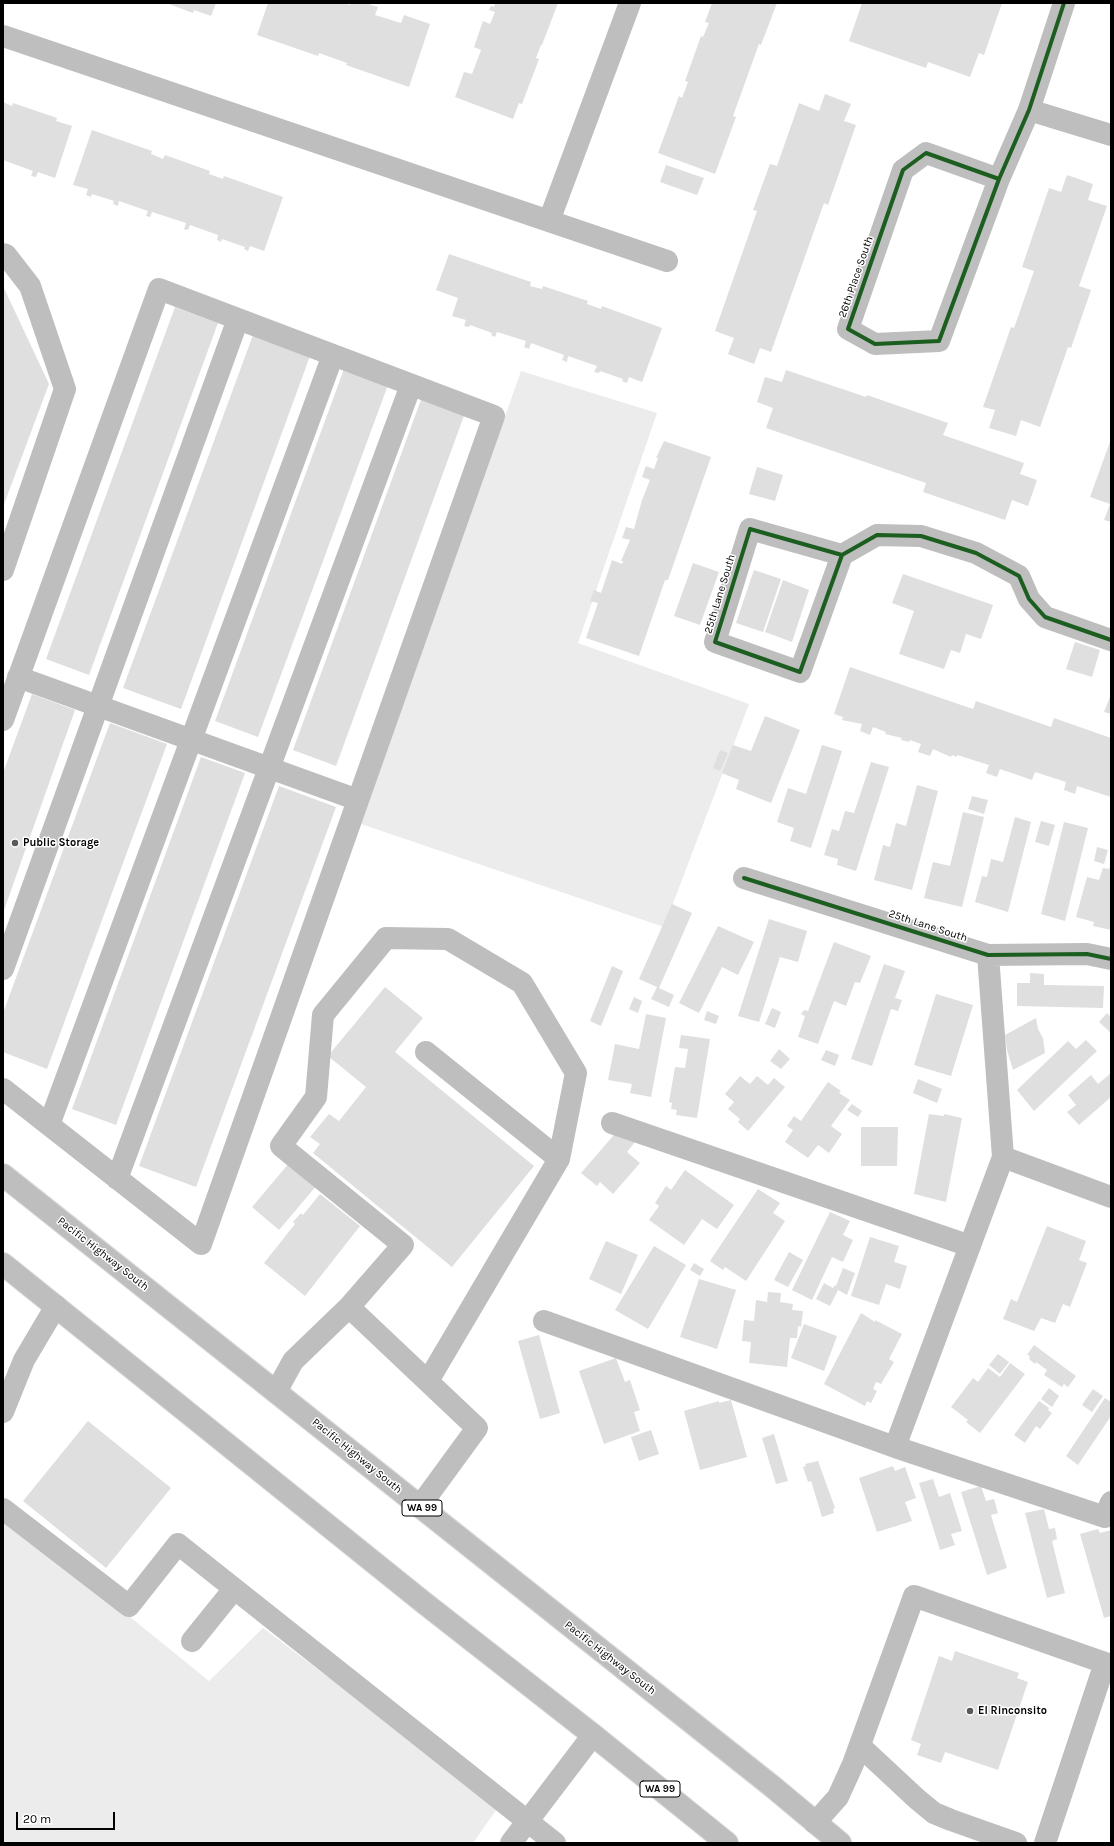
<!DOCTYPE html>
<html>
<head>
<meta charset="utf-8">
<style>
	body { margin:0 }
	#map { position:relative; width:1114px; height:1846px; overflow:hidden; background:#fff; font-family:Karla,sans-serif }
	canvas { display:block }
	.frame { position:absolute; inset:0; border:4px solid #000; pointer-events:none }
	.scale { position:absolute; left:16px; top:1812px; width:99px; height:18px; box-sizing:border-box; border:2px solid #000; border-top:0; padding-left:5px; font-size:12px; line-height:14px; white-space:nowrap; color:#000; -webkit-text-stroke:3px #fff; paint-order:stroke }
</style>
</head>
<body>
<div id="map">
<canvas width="1114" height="1846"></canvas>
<div class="frame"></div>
<div class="scale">20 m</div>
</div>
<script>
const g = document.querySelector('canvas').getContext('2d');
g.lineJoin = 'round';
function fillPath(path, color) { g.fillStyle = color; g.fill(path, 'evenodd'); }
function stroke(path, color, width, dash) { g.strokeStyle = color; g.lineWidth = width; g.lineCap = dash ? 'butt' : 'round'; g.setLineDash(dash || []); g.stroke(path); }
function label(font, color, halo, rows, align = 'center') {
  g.font = font + ' Karla,sans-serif'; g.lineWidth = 3; g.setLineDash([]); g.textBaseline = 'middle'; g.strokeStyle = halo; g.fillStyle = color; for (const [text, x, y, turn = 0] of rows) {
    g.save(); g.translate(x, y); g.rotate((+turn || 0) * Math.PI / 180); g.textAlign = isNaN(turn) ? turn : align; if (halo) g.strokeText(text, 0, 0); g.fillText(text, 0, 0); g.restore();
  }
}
fillPath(new Path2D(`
	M 521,371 L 657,413 L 578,643 L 749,704 L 664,927 L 361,824 Z
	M 3,1514 L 209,1681 L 263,1628 L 499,1806 L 473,1843 L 3,1843 Z`), '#ececec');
fillPath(new Path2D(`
	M 166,3 L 216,3 L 211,16 L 194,10 L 193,13 Z
	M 268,3 L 343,3 L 350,5 L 351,3 L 365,3 L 378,7 L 375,15 L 401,23 L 404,15 L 430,24 L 409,87 L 346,65 L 347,63 L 319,53 L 318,56 L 257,35 Z
	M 495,3 L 558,3 L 542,45 L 541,45 L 536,58 L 539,59 L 522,104 L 519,103 L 513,119 L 455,97 L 464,72 L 472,74 L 481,50 L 474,47 L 483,21 L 490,24 L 495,12 L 489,10 L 491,6 L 494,7 Z
	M 712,3 L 777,3 L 761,45 L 759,44 L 733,116 L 736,117 L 715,174 L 658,153 L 679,96 L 682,98 L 688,82 L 685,81 L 701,36 L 703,37 L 709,23 L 705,22 Z
	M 862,3 L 1002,3 L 984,55 L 979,53 L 970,77 L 928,62 L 926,68 L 849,41 Z
	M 825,94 L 851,104 L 844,121 L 856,125 L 828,205 L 824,203 L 771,352 L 760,348 L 754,364 L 728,354 L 734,338 L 715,331 L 757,211 L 753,210 L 770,164 L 777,166 L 799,103 L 819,111 Z
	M 3,102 L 12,106 L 13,103 L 57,118 L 56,121 L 72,126 L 55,178 L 38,172 L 36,177 L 31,176 L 33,171 L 3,160 Z
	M 92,130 L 152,151 L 151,154 L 163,159 L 165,155 L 210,171 L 209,174 L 223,179 L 224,176 L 283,197 L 264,251 L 250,246 L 248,251 L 244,249 L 245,247 L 222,239 L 221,242 L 217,240 L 218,235 L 190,225 L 188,230 L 184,229 L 186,223 L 152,212 L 150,217 L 146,216 L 148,211 L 119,201 L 118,206 L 113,204 L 114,201 L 92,194 L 91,197 L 86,195 L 88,189 L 73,185 Z
	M 666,165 L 704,178 L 697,195 L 660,182 Z
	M 1067,175 L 1093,184 L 1088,200 L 1107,206 L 1079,286 L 1091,290 L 1071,348 L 1068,347 L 1040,427 L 1021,420 L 1016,436 L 989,428 L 995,410 L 983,407 L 1011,327 L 1014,328 L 1034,271 L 1022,267 L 1049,188 L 1061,192 Z
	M 449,254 L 531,282 L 530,286 L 542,289 L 543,286 L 588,301 L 587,304 L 601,309 L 602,306 L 662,328 L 642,382 L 629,377 L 627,383 L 622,381 L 623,379 L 600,371 L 599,373 L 594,372 L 597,366 L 568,356 L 567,362 L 562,360 L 564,355 L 531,343 L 529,349 L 524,347 L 526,341 L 497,332 L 495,337 L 491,335 L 492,333 L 470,325 L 469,327 L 464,326 L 466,320 L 452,316 L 458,298 L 436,290 Z
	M 3,286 L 49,384 L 3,507 Z
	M 175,307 L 218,323 L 89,675 L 46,659 Z
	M 253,335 L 310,356 L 181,709 L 123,688 Z
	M 344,369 L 388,385 L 258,737 L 215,721 Z
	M 786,370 L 866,397 L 867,395 L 948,423 L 943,435 L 1024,463 L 1020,474 L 1037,480 L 1028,506 L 1012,500 L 1005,520 L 923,492 L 926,483 L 766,428 L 773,408 L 757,402 L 765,377 L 782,382 Z
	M 422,397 L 465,413 L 336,766 L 293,750 Z
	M 1111,439 L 1111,522 L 1104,520 L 1110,504 L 1090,497 Z
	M 664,441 L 711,457 L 668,580 L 665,580 L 639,656 L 586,638 L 598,603 L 590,601 L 594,590 L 601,593 L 612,560 L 622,564 L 623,561 L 621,561 L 630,540 L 622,538 L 626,527 L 634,529 L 642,500 L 650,480 L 642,477 L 646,466 L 654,469 L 658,458 L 656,458 Z
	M 757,467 L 783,475 L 775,501 L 749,494 Z
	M 693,563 L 719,572 L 700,625 L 674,616 Z
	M 754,570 L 781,579 L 763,632 L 736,623 Z
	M 903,574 L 993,605 L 981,639 L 966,634 L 960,653 L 951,650 L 944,669 L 899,654 L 914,611 L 892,603 Z
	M 783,580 L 809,590 L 792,642 L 765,632 Z
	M 1075,642 L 1100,650 L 1092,677 L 1066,669 Z
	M 850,667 L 973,709 L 976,701 L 1051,727 L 1054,718 L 1111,738 L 1111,797 L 1077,786 L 1075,794 L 1064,790 L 1066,782 L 1035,772 L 1032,780 L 1000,769 L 997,777 L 986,773 L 989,765 L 957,755 L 957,757 L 952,755 L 951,757 L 933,749 L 930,756 L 918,752 L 921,744 L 910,740 L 909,742 L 901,740 L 902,738 L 885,734 L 886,732 L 873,727 L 870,735 L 860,731 L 862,724 L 842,720 L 843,717 L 834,714 Z
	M 32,694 L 75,710 L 3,913 L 3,773 Z
	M 1111,694 L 1111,714 L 1104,712 Z
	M 765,716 L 800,730 L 771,803 L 736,789 L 739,780 L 722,773 L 733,745 L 751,751 Z
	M 110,723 L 167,744 L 47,1069 L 3,1052 L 3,1013 Z
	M 822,745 L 842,751 L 811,848 L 790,841 L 794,828 L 777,822 L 788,788 L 806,794 Z
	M 720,750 L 728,753 L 720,771 L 713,768 Z
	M 201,757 L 245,773 L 116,1125 L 72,1109 Z
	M 871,762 L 889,767 L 856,871 L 837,865 L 838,859 L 824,855 L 832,829 L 839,831 L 845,811 L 854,813 Z
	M 917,785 L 938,791 L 912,890 L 874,880 L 883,845 L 890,847 L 896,823 L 906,826 Z
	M 279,786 L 336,807 L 196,1187 L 139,1166 Z
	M 972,796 L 988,800 L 984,814 L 968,809 Z
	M 963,812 L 984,817 L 962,907 L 924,898 L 933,862 L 950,866 Z
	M 1015,817 L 1031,822 L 1008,912 L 975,902 L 982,876 L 987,877 L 991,859 L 1003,862 Z
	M 1041,821 L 1055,825 L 1049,846 L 1035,842 Z
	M 1064,822 L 1088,828 L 1065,921 L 1041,914 Z
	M 1097,847 L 1108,850 L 1104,864 L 1094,861 Z
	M 1111,863 L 1111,930 L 1093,926 L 1094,922 L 1076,917 L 1087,877 L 1099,880 L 1103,868 L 1109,869 Z
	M 672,904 L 692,913 L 659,988 L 674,995 L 669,1007 L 651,999 L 657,987 L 639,979 Z
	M 769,919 L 807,931 L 798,962 L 780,957 L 759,1022 L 738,1016 Z
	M 718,926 L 754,942 L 738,975 L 722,967 L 699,1013 L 679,1003 Z
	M 834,942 L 871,956 L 860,983 L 855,982 L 846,1006 L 834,1001 L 818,1044 L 798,1037 L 805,1016 L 801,1014 L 804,1010 L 808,1011 Z
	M 884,964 L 905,971 L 895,998 L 902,1000 L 898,1011 L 891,1009 L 872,1066 L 851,1059 Z
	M 612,966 L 623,971 L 601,1026 L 590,1021 Z
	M 1030,973 L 1044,974 L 1044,985 L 1104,986 L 1103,1008 L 1017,1006 L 1017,983 L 1030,983 Z
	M 385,987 L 423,1018 L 395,1052 L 534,1166 L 452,1267 L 313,1153 L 320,1144 L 310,1137 L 329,1114 L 339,1121 L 366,1087 L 328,1056 Z
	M 936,994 L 973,1005 L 951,1076 L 914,1065 Z
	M 634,997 L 642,1001 L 638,1013 L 629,1009 Z
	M 772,1008 L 781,1012 L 775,1028 L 765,1024 Z
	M 707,1011 L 719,1016 L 716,1024 L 704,1020 Z
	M 1107,1013 L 1111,1017 L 1111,1033 L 1099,1022 Z
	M 646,1014 L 666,1018 L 651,1097 L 630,1093 L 632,1084 L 608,1080 L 615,1044 L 639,1049 Z
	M 1036,1018 L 1038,1029 L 1043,1038 L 1045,1053 L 1013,1070 L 1007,1050 L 1005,1035 Z
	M 681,1035 L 710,1039 L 697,1118 L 676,1115 L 677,1110 L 671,1109 L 672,1103 L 669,1102 L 675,1067 L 685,1068 L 688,1049 L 679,1048 Z
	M 1086,1040 L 1097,1051 L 1034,1111 L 1017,1090 L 1068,1041 L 1076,1049 Z
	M 779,1049 L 790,1059 L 781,1069 L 770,1061 Z
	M 826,1050 L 839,1055 L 835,1066 L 821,1060 Z
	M 1111,1073 L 1111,1097 L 1079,1125 L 1067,1112 L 1076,1105 L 1068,1095 L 1091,1075 L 1098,1084 Z
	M 740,1076 L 750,1084 L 757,1076 L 768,1085 L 774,1078 L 785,1087 L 748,1131 L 738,1122 L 740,1119 L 728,1109 L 734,1102 L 725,1094 Z
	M 918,1079 L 942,1089 L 937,1103 L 913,1093 Z
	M 828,1082 L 841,1091 L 839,1093 L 850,1100 L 831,1126 L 842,1134 L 829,1153 L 818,1145 L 808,1158 L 785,1142 L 793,1130 L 787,1126 L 794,1116 L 801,1121 Z
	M 852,1104 L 862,1111 L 858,1117 L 847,1110 Z
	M 929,1114 L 944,1116 L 944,1114 L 962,1118 L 946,1202 L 914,1194 Z
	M 861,1127 L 898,1127 L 897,1166 L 861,1166 Z
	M 619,1129 L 635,1142 L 627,1152 L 640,1163 L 613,1194 L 600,1182 L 597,1186 L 581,1173 Z
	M 290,1162 L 317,1185 L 279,1230 L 252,1207 Z
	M 685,1170 L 734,1205 L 717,1229 L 702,1219 L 684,1245 L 649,1220 L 659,1206 L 655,1203 L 666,1186 L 671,1190 Z
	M 758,1189 L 780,1203 L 773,1213 L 785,1221 L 746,1281 L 725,1267 L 723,1270 L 710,1261 Z
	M 320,1194 L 360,1226 L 305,1296 L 264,1263 L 295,1224 L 293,1222 L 301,1213 L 303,1215 Z
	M 830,1212 L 850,1221 L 843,1235 L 853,1240 L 843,1262 L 832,1257 L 812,1300 L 792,1290 Z
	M 1047,1226 L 1086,1241 L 1079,1260 L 1087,1263 L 1070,1307 L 1063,1304 L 1055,1323 L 1041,1318 L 1034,1331 L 1003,1319 L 1011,1299 L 1017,1302 Z
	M 870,1237 L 899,1246 L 894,1262 L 907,1266 L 900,1289 L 886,1284 L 879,1305 L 851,1296 Z
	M 606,1241 L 638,1255 L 621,1294 L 589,1279 Z
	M 654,1246 L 686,1265 L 648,1329 L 615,1310 Z
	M 789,1252 L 803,1260 L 788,1287 L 774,1280 Z
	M 694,1263 L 704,1269 L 700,1276 L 690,1270 Z
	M 843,1268 L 855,1273 L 847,1295 L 838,1290 L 830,1306 L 816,1299 L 824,1283 L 833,1288 L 835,1285 L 836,1286 Z
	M 699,1279 L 736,1290 L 717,1349 L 680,1337 Z
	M 768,1292 L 781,1293 L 780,1302 L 793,1304 L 792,1310 L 803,1311 L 801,1327 L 798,1326 L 797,1338 L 790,1338 L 787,1367 L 749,1363 L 751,1342 L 742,1341 L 744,1320 L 754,1321 L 756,1300 L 767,1302 Z
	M 861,1313 L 875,1322 L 875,1320 L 902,1334 L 889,1359 L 894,1362 L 881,1384 L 876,1382 L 873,1389 L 877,1391 L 871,1403 L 867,1401 L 865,1406 L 824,1384 Z
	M 804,1324 L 837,1336 L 824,1371 L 791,1358 Z
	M 539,1335 L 560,1413 L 540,1419 L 518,1341 Z
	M 1034,1345 L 1076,1376 L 1068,1387 L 1064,1384 L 1062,1387 L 1044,1375 L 1047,1370 L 1036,1362 L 1035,1364 L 1029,1359 L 1030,1356 L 1027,1355 Z
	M 998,1354 L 1009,1362 L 1000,1374 L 989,1365 Z
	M 616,1358 L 625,1382 L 630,1380 L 640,1410 L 634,1412 L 640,1431 L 604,1444 L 579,1371 Z
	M 1010,1363 L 1025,1374 L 980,1433 L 966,1422 L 968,1420 L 951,1407 L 973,1378 L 978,1382 L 988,1368 L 1000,1377 Z
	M 1049,1388 L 1059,1396 L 1052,1407 L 1041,1399 Z
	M 1093,1389 L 1103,1396 L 1092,1412 L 1082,1405 Z
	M 1105,1398 L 1111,1402 L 1111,1416 L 1078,1465 L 1066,1456 Z
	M 731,1400 L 747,1457 L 700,1470 L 684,1411 L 719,1401 L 719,1403 Z
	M 1039,1401 L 1049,1408 L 1048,1410 L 1052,1413 L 1040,1429 L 1036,1426 L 1025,1443 L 1014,1435 Z
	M 88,1421 L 171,1488 L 106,1568 L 23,1501 Z
	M 651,1430 L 659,1454 L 639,1461 L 631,1437 Z
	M 774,1434 L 788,1481 L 776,1484 L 762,1438 Z
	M 818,1461 L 835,1508 L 833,1509 L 834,1513 L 822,1517 L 811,1481 L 808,1482 L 803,1467 L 806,1466 L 805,1464 Z
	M 893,1466 L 895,1471 L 905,1467 L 916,1498 L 905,1502 L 912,1521 L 877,1532 L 859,1478 Z
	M 933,1479 L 939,1497 L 950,1493 L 962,1531 L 951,1534 L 955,1545 L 940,1550 L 919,1483 Z
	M 981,1486 L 986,1501 L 994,1499 L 998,1513 L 991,1515 L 1007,1568 L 987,1575 L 961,1492 Z
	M 1044,1509 L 1049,1529 L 1055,1528 L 1057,1539 L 1052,1541 L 1065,1593 L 1047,1598 L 1025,1513 Z
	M 1098,1529 L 1100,1533 L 1111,1530 L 1111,1616 L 1104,1618 L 1080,1534 Z
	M 955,1651 L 1019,1673 L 1017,1678 L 1028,1682 L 998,1770 L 945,1752 L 941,1763 L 917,1755 L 921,1744 L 911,1740 L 939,1656 L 952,1661 Z`), '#dfdfdf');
const major = new Path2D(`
	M 3,1175 L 773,1787 L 840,1843
	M 3,1264 L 423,1602 L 593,1735 L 727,1843`);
stroke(major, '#dbdbdb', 24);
stroke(new Path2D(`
	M 3,36 L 667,261
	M 1029,110 L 1111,135
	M 999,179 L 926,153 L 903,170 L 848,329 L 875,344 L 939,341 L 999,179 L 1029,110 L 1064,3
	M 549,221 L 630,3
	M 3,254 L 6,255 L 30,286 L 65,389 L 3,570
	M 842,555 L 750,529 L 715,642 L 800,672 L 842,555 L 877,535 L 921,536 L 976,553 L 1019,576 L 1029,599 L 1045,617 L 1111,640
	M 18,677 L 358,800
	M 3,720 L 159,289 L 494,416 L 201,1244 L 3,1089
	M 744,878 L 988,955 L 1087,954 L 1111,959
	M 3,969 L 238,319
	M 426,1052 L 559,1159 L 428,1381
	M 612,1123 L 970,1246
	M 49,1125 L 333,355
	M 1003,1157 L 1111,1197
	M 117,1179 L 411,385
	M 349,1307 L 403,1245 L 281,1146 L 316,1097 L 323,1015 L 386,938 L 448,939 L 522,983 L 576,1073 L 559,1159
	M 544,1321 L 895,1447 L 1105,1517 L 1111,1502
	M 276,1392 L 293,1361 L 349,1307 L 477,1428 L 420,1506
	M 3,1412 L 24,1360 L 56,1306
	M 895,1447 L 1003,1157 L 988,955
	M 3,1509 L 129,1606 L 178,1544 L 555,1843
	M 192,1641 L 234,1589
	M 860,1746 L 917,1799 L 934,1813 L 951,1820 L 1016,1843
	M 815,1823 L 838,1797 L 853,1764 L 914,1596 L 1111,1665
	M 511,1843 L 593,1735
	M 1045,1843 L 1105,1663`), '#bebebe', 22);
stroke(major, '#bebebe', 22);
stroke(new Path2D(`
	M 999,179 L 926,153 L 903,170 L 848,329 L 875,344 L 939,341 L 999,179 L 1029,110 L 1064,3
	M 842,555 L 750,529 L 715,642 L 800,672 L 842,555 L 877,535 L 921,536 L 976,553 L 1019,576 L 1029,599 L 1045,617 L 1111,640
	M 744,878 L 988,955 L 1087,954 L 1111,959`), '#1b5e20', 4);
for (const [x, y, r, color] of [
	[15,843,4,"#595959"],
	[970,1711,4,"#595959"]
]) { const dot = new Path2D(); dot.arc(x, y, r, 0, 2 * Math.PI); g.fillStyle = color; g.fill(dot); stroke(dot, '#fff', 1.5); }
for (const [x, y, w] of [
	[422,1508,40],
	[660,1789,40]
]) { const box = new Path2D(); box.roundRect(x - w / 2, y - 8, w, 16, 3); g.fillStyle = '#fff'; g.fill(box); stroke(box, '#000', 1); }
label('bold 10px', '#000', null, [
	["WA 99",422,1508],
	["WA 99",660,1789]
]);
label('11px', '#000', '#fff', [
	["26th Place South",856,277,-71],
	["25th Lane South",720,594,-73],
	["25th Lane South",928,926,18],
	["Pacific Highway South",103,1254,38],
	["Pacific Highway South",357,1456,39],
	["Pacific Highway South",610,1658,38]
]);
label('bold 11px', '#000', '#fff', [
	["Public Storage",23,843],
	["El Rinconsito",978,1711]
], 'left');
</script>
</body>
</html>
